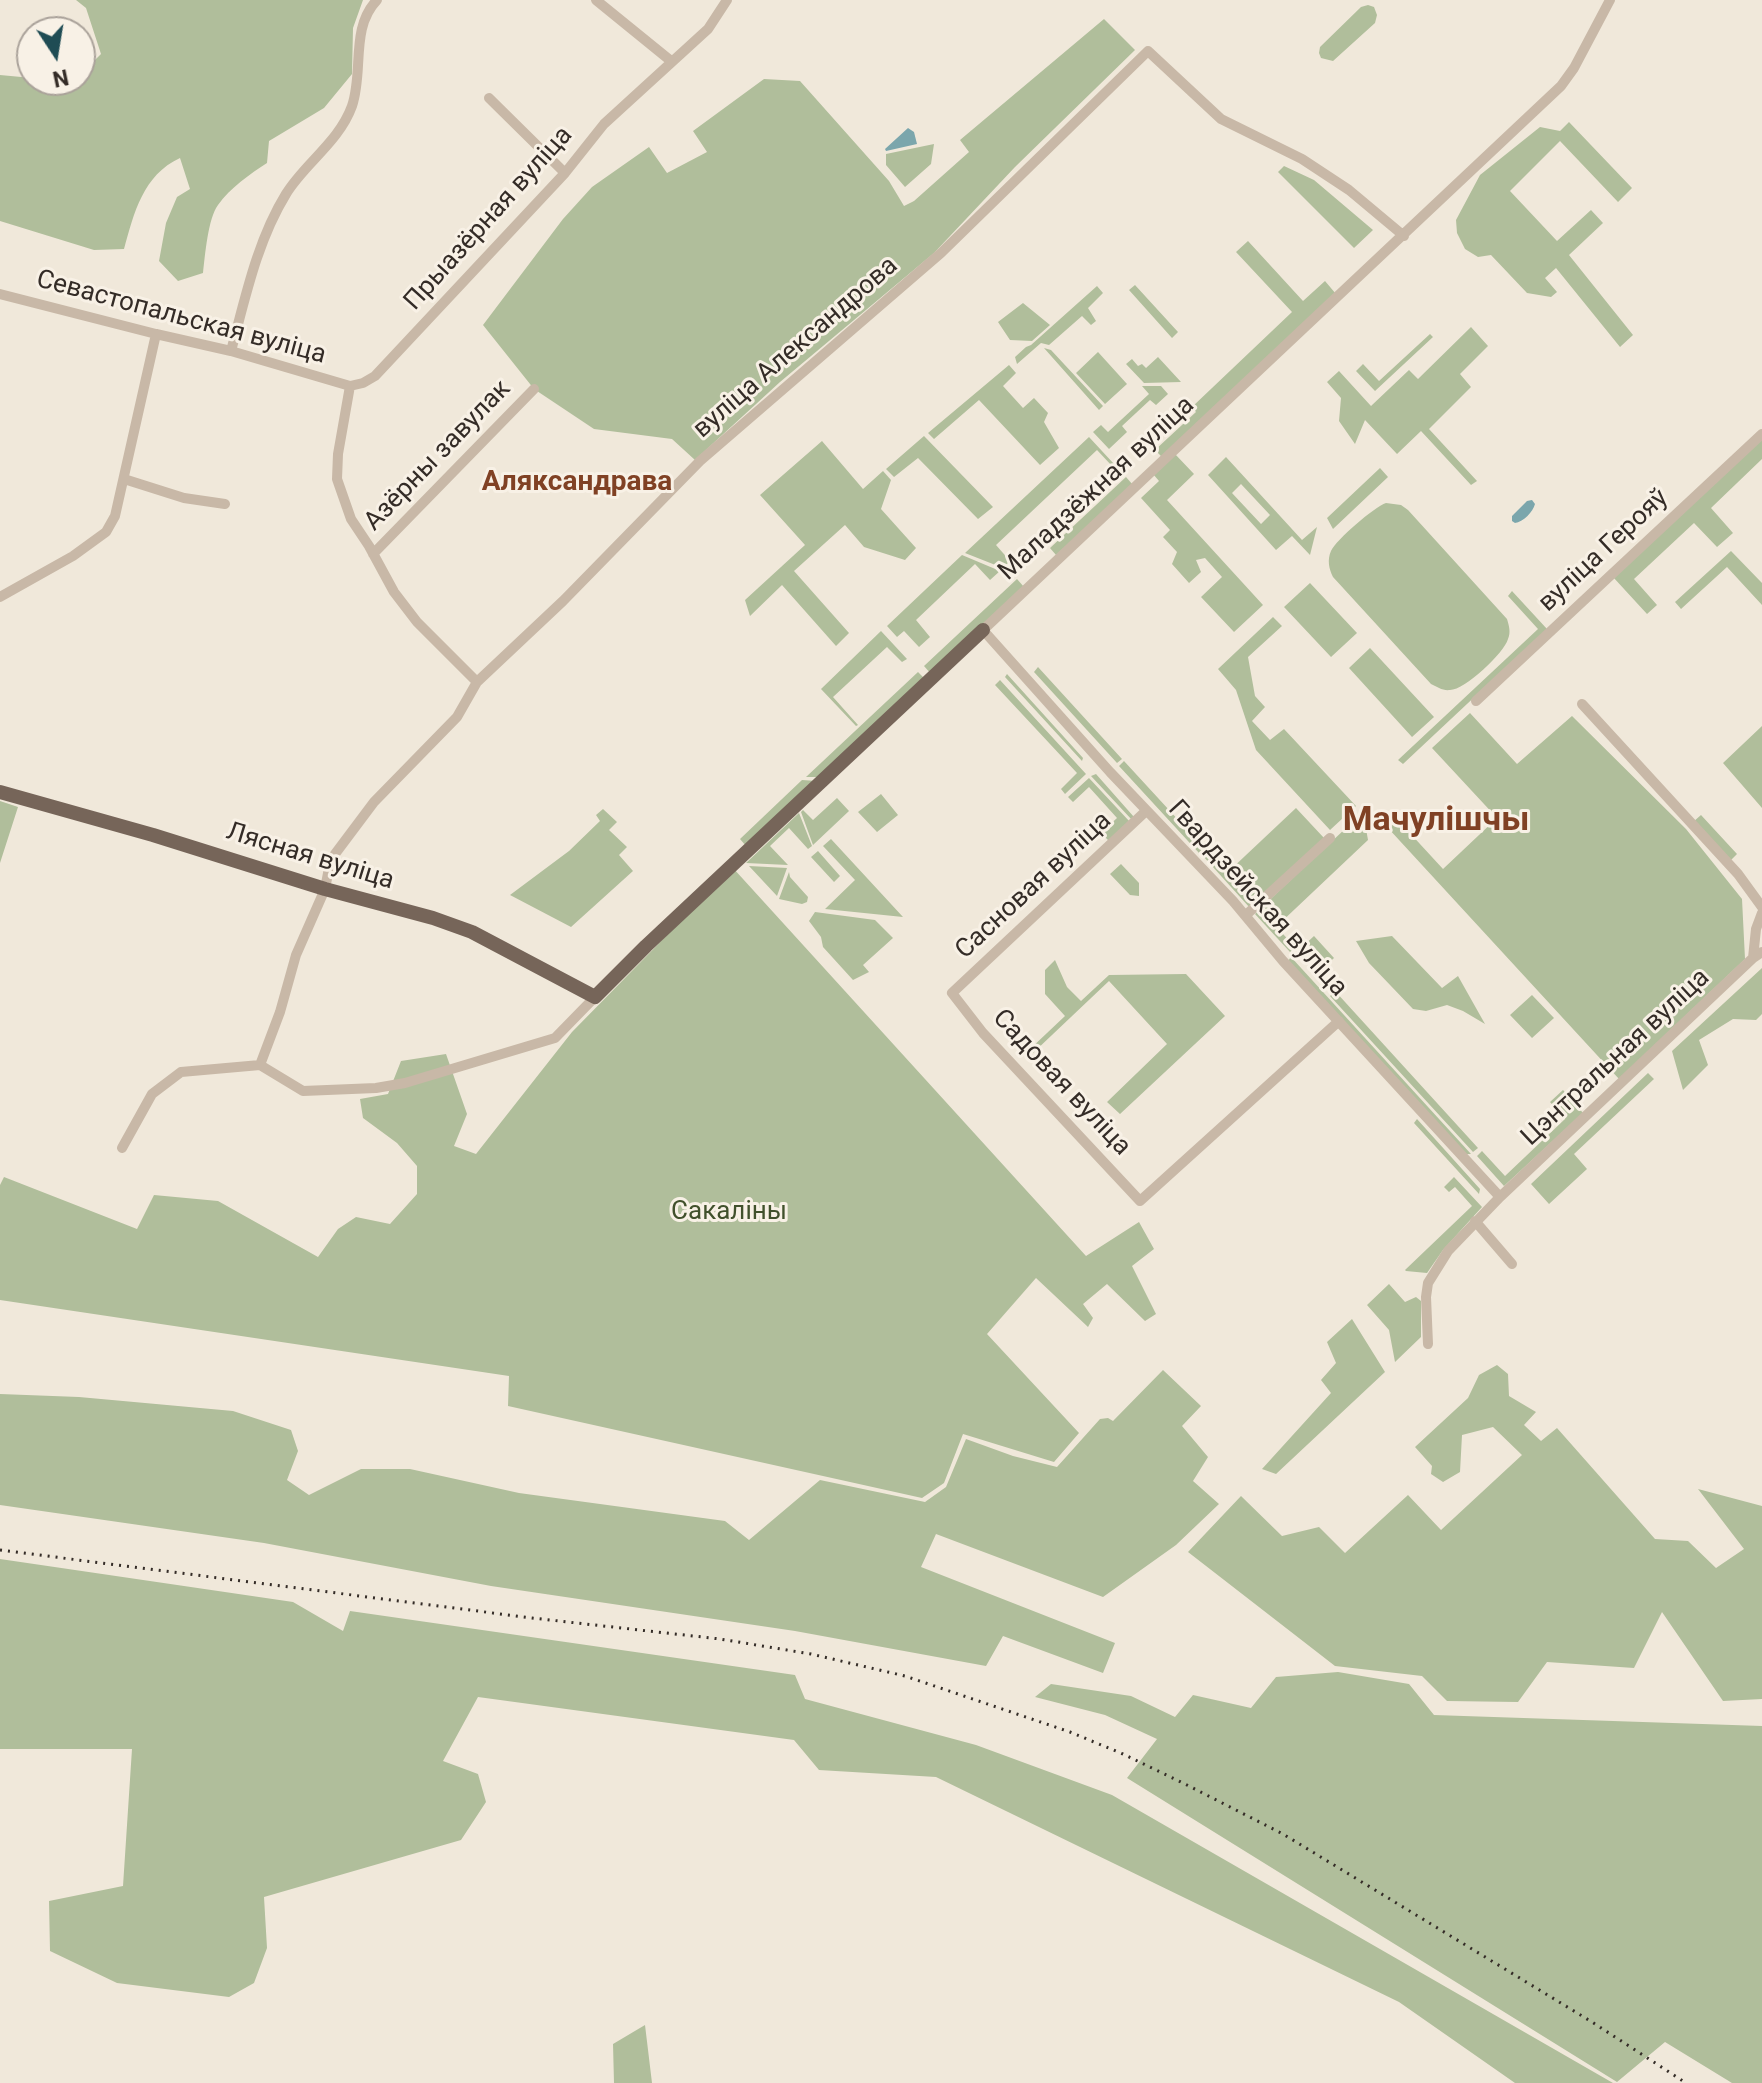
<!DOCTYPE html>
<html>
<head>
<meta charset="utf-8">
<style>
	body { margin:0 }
	#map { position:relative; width:1762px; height:2083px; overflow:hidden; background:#f0e8da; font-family:Roboto,sans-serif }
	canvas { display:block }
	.north { position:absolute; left:16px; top:16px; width:80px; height:80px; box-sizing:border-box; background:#f8f1e6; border:2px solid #aaa29a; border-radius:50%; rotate:168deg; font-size:22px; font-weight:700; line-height:32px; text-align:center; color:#342c27 }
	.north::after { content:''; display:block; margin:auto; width:28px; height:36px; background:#1f4c54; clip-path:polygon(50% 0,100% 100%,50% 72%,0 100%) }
</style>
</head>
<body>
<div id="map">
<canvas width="1762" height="2083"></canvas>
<div class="north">N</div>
</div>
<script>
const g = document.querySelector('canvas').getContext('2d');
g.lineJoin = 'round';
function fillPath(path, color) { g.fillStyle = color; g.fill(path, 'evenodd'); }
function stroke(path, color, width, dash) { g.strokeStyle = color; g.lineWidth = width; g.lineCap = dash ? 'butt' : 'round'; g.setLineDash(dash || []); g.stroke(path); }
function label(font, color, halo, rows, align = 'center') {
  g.font = font + ' Roboto,sans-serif'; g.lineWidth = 6; g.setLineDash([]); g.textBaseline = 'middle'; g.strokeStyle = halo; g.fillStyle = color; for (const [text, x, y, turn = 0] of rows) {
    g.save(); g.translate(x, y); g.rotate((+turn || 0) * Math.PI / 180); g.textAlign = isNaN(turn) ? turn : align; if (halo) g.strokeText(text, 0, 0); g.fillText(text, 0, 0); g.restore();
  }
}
fillPath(new Path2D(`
	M 76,0 L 363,0 L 353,28 L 352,74 L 324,108 L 269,141 L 267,163 C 250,174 230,188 218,205 C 208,218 205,256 203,273 L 178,281 L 159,261 L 166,223 L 177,197 L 190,189 L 180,158 C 143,175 134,213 124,249 L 94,250 L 0,221 L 0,75 L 32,78 L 32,80 L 80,80 L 80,75 L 101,54 L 86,8 Z
	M 1368,5 L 1374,7 L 1377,15 L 1375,23 L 1333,61 L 1321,58 L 1319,53 L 1320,47 L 1361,7 Z
	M 1104,19 L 1135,50 L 1015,167 L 934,253 L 780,382 L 695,460 L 672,439 L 594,429 L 534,389 L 483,325 L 563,219 L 592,187 L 649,147 L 667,173 L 707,152 L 693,131 L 764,79 L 800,81 L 889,181 L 904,206 L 914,201 L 969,152 L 960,140 Z
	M 1569,122 L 1632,188 L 1618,202 L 1560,141 L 1510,191 L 1557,241 L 1591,210 L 1603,223 L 1569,255 L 1633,335 L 1620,347 L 1556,268 L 1545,278 L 1557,292 L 1551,297 L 1527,293 L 1491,255 L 1478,257 L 1465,249 L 1457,233 L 1456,220 L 1480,175 L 1540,127 L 1560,131 Z
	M 934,144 L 931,164 L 905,187 L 886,165 L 886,154 Z
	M 1284,166 L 1314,180 L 1373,230 L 1354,248 L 1278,172 Z
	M 1248,241 L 1303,301 L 1325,281 L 1336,294 L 1162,457 L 1155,450 L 1196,412 L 1192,407 L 1292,312 L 1236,252 Z
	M 1135,285 L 1178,332 L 1172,338 L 1129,290 Z
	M 1097,286 L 1103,293 L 1088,308 L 1096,321 L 1091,325 L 1082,316 L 1049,345 L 1041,343 L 1017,364 L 1015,357 L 1026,347 L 1031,345 Z
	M 1023,303 L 1050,325 L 1032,341 L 1010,340 L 998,322 Z
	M 1471,327 L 1488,346 L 1460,374 L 1471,387 L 1429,429 L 1477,481 L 1471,485 L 1421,431 L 1397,454 L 1365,420 L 1355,444 L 1339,421 L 1341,398 L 1327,382 L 1339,371 L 1371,406 L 1409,370 L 1418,379 Z
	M 1430,334 L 1433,337 L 1375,391 L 1356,371 L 1363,364 L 1379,381 Z
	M 1044,348 L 1051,350 L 1103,406 L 1099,410 Z
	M 1098,352 L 1127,384 L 1105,404 L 1076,373 Z
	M 1158,357 L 1181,382 L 1144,383 L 1126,364 L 1132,359 L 1138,366 L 1142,364 L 1146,368 Z
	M 1009,365 L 1016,373 L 1003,386 L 1023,408 L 1034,398 L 1048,413 L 1044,422 L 1059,448 L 1040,465 L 979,400 L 934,439 L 928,433 Z
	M 1142,386 L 1161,386 L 1168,394 L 1156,405 L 1150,400 L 1122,426 L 1127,432 L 1109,449 L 1093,432 L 1101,425 L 1108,432 L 1149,394 Z
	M 924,436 L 993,507 L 978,519 L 918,458 L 894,477 L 886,469 Z
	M 1089,437 L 1114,464 L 1112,466 L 1097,450 L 996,545 L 1010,561 L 1003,568 L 965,553 Z
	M 1762,439 L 1762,459 L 1711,508 L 1733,533 L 1717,547 L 1694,523 L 1634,579 L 1657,605 L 1647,614 L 1613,577 Z
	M 822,441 L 863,489 L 883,471 L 891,480 L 881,509 L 916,548 L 905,560 L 864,547 L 845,525 L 794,571 L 849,633 L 836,646 L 782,585 L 750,616 L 745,600 L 805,545 L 760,495 Z
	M 1175,454 L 1194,474 L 1167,500 L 1263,605 L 1234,632 L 1201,597 L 1222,577 L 1205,558 L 1196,560 L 1201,572 L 1189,583 L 1172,564 L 1177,552 L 1163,537 L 1170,530 L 1141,498 L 1159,481 L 1153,474 Z
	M 1226,457 L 1302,540 L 1317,527 L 1310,555 L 1292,536 L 1276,550 L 1208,475 ZM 1241,484 L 1270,515 L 1261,524 L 1232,493 Z
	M 1380,468 L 1388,477 L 1333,529 L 1327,518 Z
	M 1126,477 L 1133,485 L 1056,555 L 1050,548 Z
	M 1386,503 L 1401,505 L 1408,510 L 1507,619 C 1509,626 1511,632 1508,639 C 1504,653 1465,690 1450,690 C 1443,691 1437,687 1431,684 L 1333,577 C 1329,569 1327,560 1331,551 C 1336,540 1374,507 1386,503 Z
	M 1731,551 L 1762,583 L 1762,605 L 1727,567 L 1681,609 L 1675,602 Z
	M 962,555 L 1000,571 L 990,580 L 975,564 L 916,620 L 930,637 L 919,647 L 904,631 L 897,637 L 887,626 Z
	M 1017,579 L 1024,587 L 931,674 L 924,666 Z
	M 1310,583 L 1357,633 L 1331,657 L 1284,607 Z
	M 1512,591 L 1547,629 L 1403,764 L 1398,760 L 1538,629 L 1508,596 Z
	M 1273,617 L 1282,626 L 1248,657 L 1255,696 L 1265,707 L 1252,721 L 1270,740 L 1284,729 L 1356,806 L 1330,830 L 1256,750 L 1236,690 L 1218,669 Z
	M 881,631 L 907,659 L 902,662 L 887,647 L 833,697 L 858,725 L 856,726 L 821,689 Z
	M 1370,648 L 1434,717 L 1412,737 L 1349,668 Z
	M 1038,667 L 1122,759 L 1117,763 L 1034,672 Z
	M 918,672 L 925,679 L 821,777 L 806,777 Z
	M 1007,674 L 1083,758 L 1082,761 L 1005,677 Z
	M 1000,680 L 1086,774 L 1065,794 L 1061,789 L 1077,773 L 995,685 Z
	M 1470,713 L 1517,764 L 1572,716 L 1686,829 L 1742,899 L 1745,959 L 1619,1079 L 1388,828 L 1397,819 L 1443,869 L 1497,818 L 1432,748 Z
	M 1762,726 L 1762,808 L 1723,763 Z
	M 1124,761 L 1204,848 L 1199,853 L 1119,766 Z
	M 1096,774 L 1134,817 L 1132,820 L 1091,776 Z
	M 1089,778 L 1130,822 L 1109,841 L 1101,833 L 1117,818 L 1089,787 L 1073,802 L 1068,797 Z
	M 802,780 L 817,781 L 746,846 L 740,839 Z
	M 881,794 L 898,815 L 877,832 L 858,812 Z
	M 837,798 L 849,811 L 813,845 L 801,812 L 803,810 L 813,820 Z
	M 0,801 L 18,807 L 0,863 Z
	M 1296,808 L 1324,838 L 1255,902 L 1228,872 Z
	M 603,809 L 617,822 L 609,830 L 627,847 L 619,855 L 633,871 L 571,927 L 510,895 L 569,851 L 600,821 L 596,815 Z
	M 1363,812 L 1368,840 L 1277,926 L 1261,908 Z
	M 799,813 L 812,846 L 808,849 L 789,828 L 770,846 L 788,865 L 746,863 Z
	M 1701,815 L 1737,854 L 1730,861 L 1693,822 Z
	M 831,839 L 903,917 L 825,909 L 855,880 L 823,846 Z
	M 818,851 L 840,876 L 834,882 L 811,857 Z
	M 1208,852 L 1254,903 L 1250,908 L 1203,856 Z
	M 1121,864 L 1139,883 L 1139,896 L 1130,895 L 1110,874 Z
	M 749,866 L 787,868 L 777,896 Z
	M 733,868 L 1086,1256 L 1139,1222 L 1154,1249 L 1132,1266 L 1156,1314 L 1145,1321 L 1107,1284 L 1083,1304 L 1093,1318 L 1088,1327 L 1036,1278 L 987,1334 L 1079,1433 L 1054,1462 L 963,1434 L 944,1483 L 922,1498 L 508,1406 L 509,1376 L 0,1300 L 0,1185 L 4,1177 L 137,1229 L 154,1195 L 218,1201 L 318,1257 L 338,1229 L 356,1217 L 390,1224 L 417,1194 L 417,1166 L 397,1143 L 363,1118 L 360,1099 L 388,1094 L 401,1061 L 446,1054 L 467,1114 L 454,1146 L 476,1154 L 572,1032 Z
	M 789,872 L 790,877 L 808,897 L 807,902 L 802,904 L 779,899 Z
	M 1260,909 L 1295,947 L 1290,952 L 1255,914 Z
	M 815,912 L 875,920 L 893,938 L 863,965 L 869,972 L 853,980 L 823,947 L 821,937 L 809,921 Z
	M 1314,936 L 1334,958 L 1319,972 L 1299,950 Z
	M 1392,936 L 1442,988 L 1458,976 L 1485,1024 L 1463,1011 L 1447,1005 L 1426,1011 L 1413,1009 L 1369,963 L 1356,941 Z
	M 1291,957 L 1471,1154 L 1465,1154 L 1288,961 Z
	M 1055,960 L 1067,987 L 1081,1001 L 1109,975 L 1186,974 L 1225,1016 L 1120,1114 L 1107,1102 L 1167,1044 L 1109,981 L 1033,1053 L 1029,1050 L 1065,1016 L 1045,994 L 1045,970 Z
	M 1762,968 L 1762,1014 L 1756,1020 L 1733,1019 L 1699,1040 L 1708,1065 L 1683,1090 L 1672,1051 Z
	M 1335,991 L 1478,1148 L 1473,1152 L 1330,996 Z
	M 1532,995 L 1554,1018 L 1532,1038 L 1510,1015 Z
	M 1648,1073 L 1654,1079 L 1574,1154 L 1587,1169 L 1549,1204 L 1531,1184 Z
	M 1563,1090 L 1583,1113 L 1504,1186 L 1477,1156 L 1482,1151 L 1505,1176 L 1565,1119 L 1550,1102 Z
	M 1417,1119 L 1480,1189 L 1479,1194 L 1414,1123 Z
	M 1454,1177 L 1482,1207 L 1443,1250 L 1427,1273 L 1406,1271 L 1405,1270 L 1472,1206 L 1455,1187 L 1449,1192 L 1444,1187 Z
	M 1389,1284 L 1405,1302 L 1416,1297 L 1421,1301 L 1421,1337 L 1395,1362 L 1389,1330 L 1367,1305 Z
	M 1352,1319 L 1385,1372 L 1276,1474 L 1262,1469 L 1331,1393 L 1321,1380 L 1336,1363 L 1327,1342 Z
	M 1497,1365 L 1508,1374 L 1509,1396 L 1536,1412 L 1524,1425 L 1541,1441 L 1557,1428 L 1655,1539 L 1688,1541 L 1716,1568 L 1744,1549 L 1698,1489 L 1762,1506 L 1762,1699 L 1723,1701 L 1662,1612 L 1634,1668 L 1547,1662 L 1518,1702 L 1447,1701 L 1422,1676 L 1335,1666 L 1188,1552 L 1241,1496 L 1282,1536 L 1319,1527 L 1345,1553 L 1408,1495 L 1441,1530 L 1522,1455 L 1493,1427 L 1462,1435 L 1460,1472 L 1443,1482 L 1431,1474 L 1432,1466 L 1415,1447 L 1468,1398 L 1479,1375 Z
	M 1163,1370 L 1201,1406 L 1182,1426 L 1208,1457 L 1193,1481 L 1219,1504 L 1176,1545 L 1103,1597 L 936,1534 L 921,1567 L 1115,1643 L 1103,1673 L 1003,1636 L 986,1666 L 795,1631 L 491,1586 L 264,1543 L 0,1505 L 0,1394 L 79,1397 L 233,1411 L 291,1430 L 298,1451 L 287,1480 L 309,1495 L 361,1469 L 410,1469 L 519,1493 L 725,1521 L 749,1540 L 820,1480 L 925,1502 L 946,1487 L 966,1439 L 1013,1456 L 1057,1467 L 1100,1419 L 1108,1418 L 1113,1421 Z
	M 0,1559 L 293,1602 L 343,1631 L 350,1611 L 795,1675 L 805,1699 L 976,1745 L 1112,1795 L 1613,2083 L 1515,2083 L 1399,2002 L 936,1777 L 819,1770 L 794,1740 L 478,1697 L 443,1761 L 478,1774 L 486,1802 L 461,1840 L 264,1897 L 267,1948 L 254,1983 L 229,1997 L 117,1983 L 50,1951 L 49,1901 L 123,1886 L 132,1749 L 0,1749 Z
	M 1338,1672 L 1409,1684 L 1434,1715 L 1762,1726 L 1762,2083 L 1732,2083 L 1665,2042 L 1617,2082 L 1127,1778 L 1157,1739 L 1105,1715 L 1035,1697 L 1051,1684 L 1131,1696 L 1175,1717 L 1193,1695 L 1251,1708 L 1276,1677 Z
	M 645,2025 L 652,2083 L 614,2083 L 613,2044 Z`), '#b0be9b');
fillPath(new Path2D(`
	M 908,128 L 914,132 L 917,144 L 886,151 L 885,149 Z
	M 1532,500 L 1535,504 C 1533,512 1523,522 1515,523 L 1512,521 L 1512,516 L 1527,501 Z`), '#7ba6ac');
stroke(new Path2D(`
	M 596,0 L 671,61
	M 489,98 L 565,173
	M 0,294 L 156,334 L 231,351 L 350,386
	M 231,351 C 245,299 257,241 286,194 C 304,164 339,142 352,106 C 364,71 350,28 377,0
	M 350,386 L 363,383 L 375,376 L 565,173 L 604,124 L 708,29 L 727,0
	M 350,386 L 338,454 L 337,479 L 351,519 L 369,546 L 394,592 L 417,622 L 477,682
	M 124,479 L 184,498 L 225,504
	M 373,554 L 534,389
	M 0,597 L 73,556 L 106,532 L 115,516 L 156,334
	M 1476,701 L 1762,434
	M 1582,704 L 1738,874 L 1762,907
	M 1146,811 L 952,993 L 983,1033 L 1140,1201 L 1339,1021
	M 1246,915 L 1330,838
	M 1753,958 L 1756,929 L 1762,913
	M 260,1065 L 280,1012 L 296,955 L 325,889 L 329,868 L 335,854 L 374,802 L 457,717 L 477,682 L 563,601 L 700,461 L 941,253 L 1148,51 L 1221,119 L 1302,159 L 1349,190 L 1404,236
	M 122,1148 L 152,1094 L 181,1072 L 260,1065 L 303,1091 L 376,1088 L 405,1083 L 555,1038 L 595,997
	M 1500,1197 L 1283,961 L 1233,901 L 1110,772 L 983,630 L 1561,86 L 1574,68 L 1610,0
	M 1475,1221 L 1512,1264
	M 1428,1344 L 1426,1297 L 1428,1283 L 1448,1251 L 1500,1197 L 1753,958 L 1762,952`), '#c8b8a7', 10);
stroke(new Path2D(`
	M 0,792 L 153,835 L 325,889 L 433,918 L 472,932 L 595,997 L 646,946 L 983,630`), '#766559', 14);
stroke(new Path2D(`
	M 0,1550 L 532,1618 L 720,1639 L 811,1654 L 905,1676 L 1070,1732 L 1123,1754 L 1185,1784 L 1283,1834 L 1592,2022 L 1686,2083`), '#342c27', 3, [2, 6]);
label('26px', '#342c27', '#f8f1e6', [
	["Прыазёрная вуліца",489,219,-48],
	["Севастопальская вуліца",181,318,15],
	["вуліца Александрова",796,348,-41],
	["Азёрны завулак",438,456,-46],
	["Маладзёжная вуліца",1097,489,-43],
	["вуліца Герояў",1604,551,-43],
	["Лясная вуліца",310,857,17],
	["Сасновая вуліца",1034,886,-43],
	["Гвардзейская вуліца",1257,899,48],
	["Цэнтральная вуліца",1616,1058,-43],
	["Садовая вуліца",1061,1083,47]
]);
label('26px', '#41512c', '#f8f1e6', [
	["Сакаліны",729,1212]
]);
label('bold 28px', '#804124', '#f8f1e6', [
	["Аляксандрава",577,483]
]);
label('bold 34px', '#804124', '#f8f1e6', [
	["Мачулішчы",1436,821]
]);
</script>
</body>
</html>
